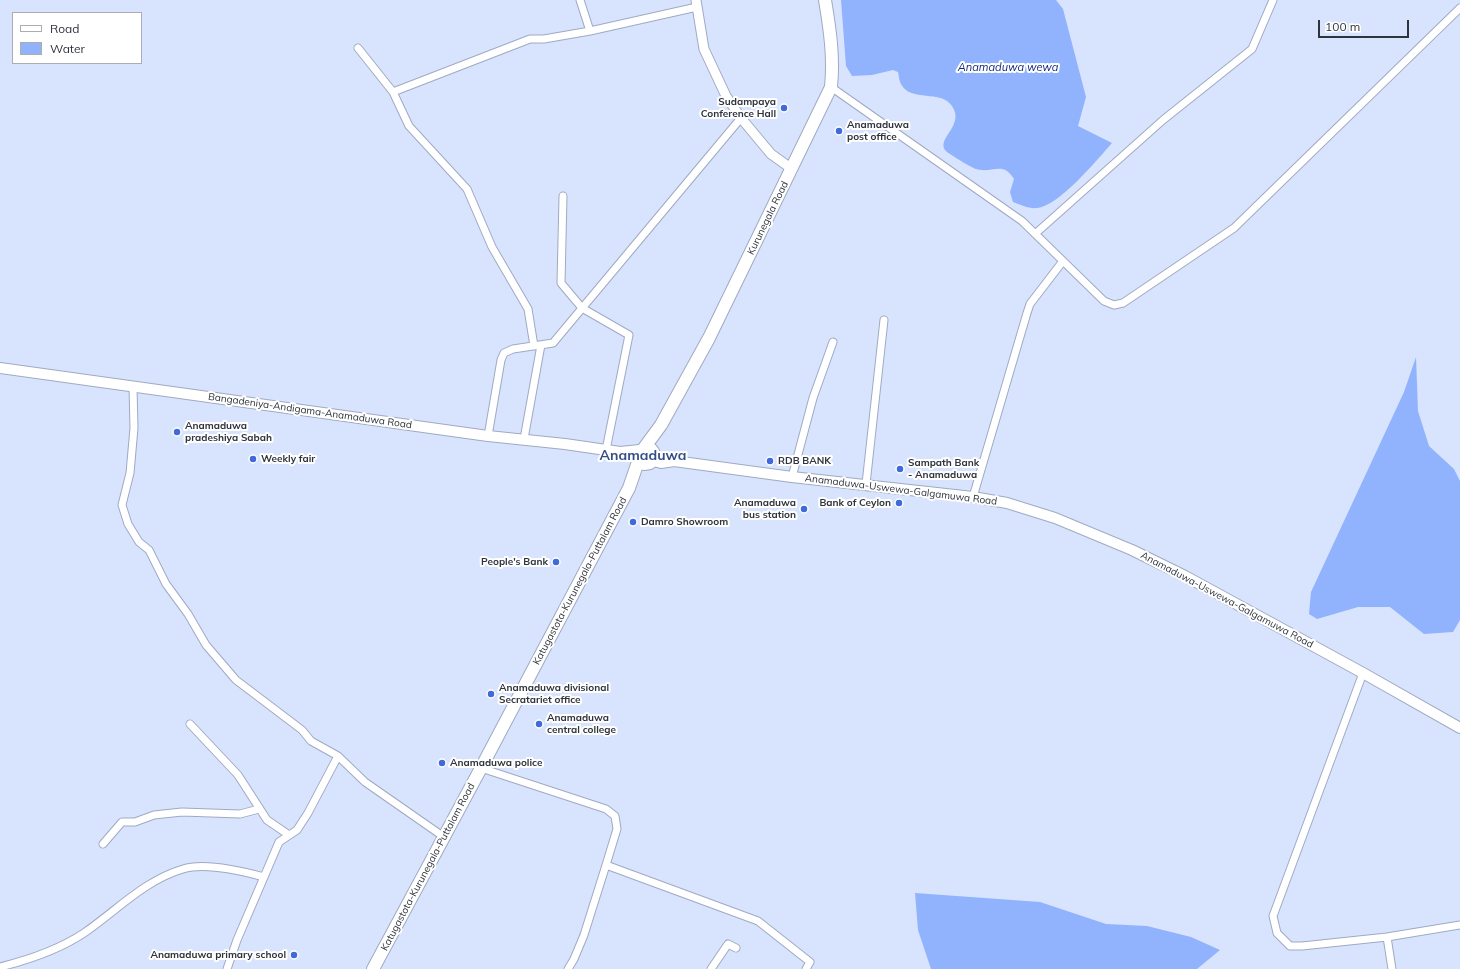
<!DOCTYPE html>
<html>
<head>
<meta charset="utf-8">
<style>
	body { margin:0 }
	#map { position:relative; width:1460px; height:969px; overflow:hidden; background:#d8e4fd; font-family:Mulish,sans-serif }
	canvas { display:block }
	.legend { position:absolute; left:12px; top:12px; width:130px; height:52px; box-sizing:border-box; background:#fff; border:1px solid #abadb1; margin:0; padding:5px 7px; list-style:none; font-size:12px; color:#2e333c }
	.legend li { display:flex; align-items:center; gap:8px; height:20px }
	.legend b { width:20px; border:1px solid #abadb1 }
	.scale { position:absolute; left:1318px; top:20px; width:91px; height:18px; box-sizing:border-box; border:2px solid #2e333c; border-top:0; padding-left:5px; font-size:12px; line-height:14px; white-space:nowrap; color:#2e333c; -webkit-text-stroke:3px #fff; paint-order:stroke }
</style>
</head>
<body>
<div id="map">
<canvas width="1460" height="969"></canvas>
<ul class="legend">
<li><b style="height:5px;background:#fff"></b>Road</li>
<li><b style="height:11px;background:#91b2fc"></b>Water</li>
</ul>
<div class="scale">100 m</div>
</div>
<script>
const g = document.querySelector('canvas').getContext('2d');
g.lineJoin = 'round';
function fillPath(path, color) { g.fillStyle = color; g.fill(path, 'evenodd'); }
function stroke(path, color, width, dash) { g.strokeStyle = color; g.lineWidth = width; g.lineCap = dash ? 'butt' : 'round'; g.setLineDash(dash || []); g.stroke(path); }
function label(font, color, halo, rows, align = 'center') {
  g.font = font + ' Mulish,sans-serif'; g.lineWidth = 4; g.setLineDash([]); g.textBaseline = 'middle'; g.strokeStyle = halo; g.fillStyle = color; for (const [text, x, y, turn = 0] of rows) {
    g.save(); g.translate(x, y); g.rotate((+turn || 0) * Math.PI / 180); g.textAlign = isNaN(turn) ? turn : align; if (halo) g.strokeText(text, 0, 0); g.fillText(text, 0, 0); g.restore();
  }
}
fillPath(new Path2D(`
	M 841,0 L 1056,0 L 1063,9 L 1086,97 L 1078,126 L 1112,143 C 1097,160 1059,206 1037,208 C 1029,209 1021,205 1013,202 L 1010,192 L 1014,179 C 1003,160 992,174 976,169 C 972,168 951,155 947,152 C 933,140 966,126 952,106 C 941,89 911,103 901,84 C 899,81 899,76 898,72 L 893,70 L 872,75 L 852,76 L 846,66 Z
	M 1416,357 L 1418,411 L 1429,446 L 1454,469 L 1460,481 L 1460,620 L 1453,632 L 1424,634 L 1390,607 L 1358,607 L 1317,619 L 1309,614 L 1311,592 L 1404,392 Z
	M 915,893 L 1040,902 L 1106,924 L 1147,926 L 1191,937 L 1220,950 L 1197,969 L 931,969 L 918,930 Z`), '#91b2fc');
const street = new Path2D(`
	M 580,0 L 590,31
	M 358,48 L 393,92 L 409,126 L 467,189 L 492,247 L 528,309 L 534,346
	M 831,87 L 1022,221 L 1104,301 L 1114,305 L 1123,303 L 1234,228 L 1460,8
	M 393,92 L 530,39 L 544,39 L 590,31 L 697,7
	M 563,196 L 561,283 L 582,308 L 629,335 L 606,450
	M 1035,234 L 1163,120 L 1252,49 L 1273,0
	M 133,387 L 134,428 L 130,473 L 122,505 L 128,524 L 139,542 L 149,550 L 166,584 L 188,614 L 206,645 L 236,680 L 302,730 L 311,741 L 338,756 L 365,782 L 444,837
	M 488,436 L 501,360 L 504,353 L 513,349 L 553,343 L 741,118
	M 524,439 L 541,345
	M 792,477 L 813,398 L 833,342
	M 866,484 L 884,320
	M 973,497 L 1027,313 L 1030,304 L 1063,261
	M 1363,673 L 1273,916 L 1277,933 L 1290,946 L 1302,946 L 1387,937 L 1460,925
	M 190,724 L 238,775 L 267,820 L 289,835
	M 481,768 L 606,809 L 615,816 L 617,829 L 606,865 L 584,935 L 574,959 L 568,969
	M 103,844 L 122,822 L 135,822 L 154,815 L 182,812 L 240,814 L 259,809
	M 606,865 L 758,921 L 810,962 L 806,969
	M 1387,937 L 1392,969
	M 0,967 C 28,960 60,949 84,933 C 116,911 145,880 183,869 C 205,862 242,871 264,877
	M 227,969 L 237,940 L 279,842 L 297,830 L 308,813 L 338,756
	M 711,969 L 728,944 L 736,948`);
const secondary = new Path2D(`
	M 696,0 L 704,49 L 726,96 L 741,118 L 771,154 L 792,169`);
const primary = new Path2D(`
	M 0,368 L 488,436 L 565,444 L 620,452 L 640,450
	M 653,461 L 661,463 L 674,461 L 792,477 L 973,497 L 1007,503 L 1055,518 L 1132,550 L 1185,576 L 1363,673 L 1460,728`);
const highway = new Path2D(`
	M 644,448 L 661,425 L 709,338 L 831,87 C 834,57 830,30 825,0
	M 373,969 L 481,768 L 629,488 L 639,459 L 639,453 C 645,444 656,448 654,459 L 650,463 L 644,464 L 639,459`);
stroke(street, '#9faac2', 9);
stroke(secondary, '#9faac2', 11);
stroke(primary, '#9faac2', 12);
stroke(highway, '#9faac2', 14);
stroke(street, '#fff', 7);
stroke(secondary, '#fff', 9);
stroke(primary, '#fff', 10);
stroke(highway, '#fff', 12);
for (const [x, y, r, color] of [
	[784,108,4,"#406adc"],
	[839,131,4,"#406adc"],
	[177,432,4,"#406adc"],
	[253,459,4,"#406adc"],
	[770,461,4,"#406adc"],
	[900,469,4,"#406adc"],
	[899,503,4,"#406adc"],
	[804,509,4,"#406adc"],
	[633,522,4,"#406adc"],
	[556,562,4,"#406adc"],
	[491,694,4,"#406adc"],
	[539,724,4,"#406adc"],
	[442,763,4,"#406adc"],
	[294,955,4,"#406adc"]
]) { const dot = new Path2D(); dot.arc(x, y, r, 0, 2 * Math.PI); g.fillStyle = color; g.fill(dot); stroke(dot, '#fff', 1.5); }
label('bold 10px', '#2e333c', '#fff', [
	["Sudampaya",776,102,"right"],
	["Conference Hall",776,114,"right"],
	["Anamaduwa",847,125],
	["post office",847,137],
	["Anamaduwa",185,426],
	["pradeshiya Sabah",185,438],
	["Weekly fair",261,459],
	["RDB BANK",778,461],
	["Sampath Bank",908,463],
	["- Anamaduwa",908,475],
	["Anamaduwa",796,503,"right"],
	["bus station",796,515,"right"],
	["Bank of Ceylon",891,503,"right"],
	["Damro Showroom",641,522],
	["People's Bank",548,562,"right"],
	["Anamaduwa divisional",499,688],
	["Secratariet office",499,700],
	["Anamaduwa",547,718],
	["central college",547,730],
	["Anamaduwa police",450,763],
	["Anamaduwa primary school",286,955,"right"]
], 'left');
label('10px', '#2e333c', '#fff', [
	["Kurunegala Road",768,218,-64],
	["Bangadeniya-Andigama-Anamaduwa Road",310,411,8],
	["Anamaduwa-Uswewa-Galgamuwa Road",901,490,7],
	["Katugastota-Kurunegala-Puttalam Road",580,581,-62],
	["Anamaduwa-Uswewa-Galgamuwa Road",1227,600,28],
	["Katugastota-Kurunegala-Puttalam Road",428,867,-62]
]);
label('italic 11px', '#102a7d', '#fff', [
	["Anamaduwa wewa",1008,68]
]);
label('bold 14px', '#364e87', '#fff', [
	["Anamaduwa",643,456]
]);
</script>
</body>
</html>
